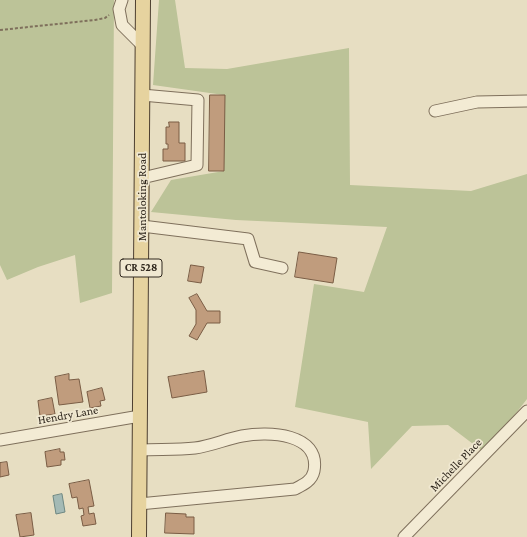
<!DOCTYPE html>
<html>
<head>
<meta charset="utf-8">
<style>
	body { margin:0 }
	canvas { display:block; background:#e7dec2 }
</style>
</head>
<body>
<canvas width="527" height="537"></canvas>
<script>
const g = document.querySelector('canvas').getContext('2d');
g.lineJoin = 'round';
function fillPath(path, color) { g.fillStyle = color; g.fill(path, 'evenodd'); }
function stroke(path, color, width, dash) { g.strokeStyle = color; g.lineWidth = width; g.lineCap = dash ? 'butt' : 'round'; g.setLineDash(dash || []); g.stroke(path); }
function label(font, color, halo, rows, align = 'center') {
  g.font = font + ' "Crimson Pro",serif'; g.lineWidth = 3.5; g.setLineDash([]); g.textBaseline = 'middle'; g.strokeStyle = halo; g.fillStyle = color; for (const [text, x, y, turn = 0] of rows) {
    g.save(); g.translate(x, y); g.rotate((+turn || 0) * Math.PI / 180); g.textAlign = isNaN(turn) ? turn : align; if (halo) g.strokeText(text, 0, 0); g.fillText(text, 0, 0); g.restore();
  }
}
fillPath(new Path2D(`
	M 0,0 L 114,0 L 112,293 L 80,303 L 75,255 L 38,267 L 7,280 L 0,265 Z
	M 159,0 L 175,0 L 185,68 L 227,69 L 349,48 L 350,185 L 471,191 L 527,174 L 527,399 L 485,453 L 448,425 L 412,426 L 371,469 L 368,422 L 295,407 L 314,284 L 364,292 L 387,227 L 236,220 L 151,212 L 171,180 L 224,171 L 224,95 L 153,85 Z`), '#bcc398');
const water = new Path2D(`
	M 62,494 L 65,512 L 56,514 L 53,496 Z`);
fillPath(water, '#a4bab5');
stroke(water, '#6d8782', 1);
const building = new Path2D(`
	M 210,95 L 225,95 L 224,171 L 209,171 Z
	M 169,122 L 179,122 L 179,143 L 185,143 L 185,161 L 163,161 L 163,149 L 168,149 L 168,144 L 166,144 L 166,127 L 169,127 Z
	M 299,252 L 337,258 L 333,283 L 295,277 Z
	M 191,265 L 204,267 L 201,283 L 188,281 Z
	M 197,294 L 207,311 L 220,311 L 220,323 L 207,323 L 197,340 L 189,336 L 196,324 L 196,310 L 189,298 Z
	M 204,371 L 207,392 L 172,398 L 168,377 Z
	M 69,374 L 69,380 L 79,379 L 83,402 L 59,405 L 55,377 Z
	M 102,388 L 105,400 L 100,401 L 101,406 L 90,408 L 87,392 Z
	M 52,398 L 55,414 L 40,416 L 38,401 Z
	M 60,449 L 60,452 L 64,452 L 65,460 L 61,460 L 61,465 L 47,467 L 45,452 Z
	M 7,462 L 9,475 L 0,477 L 0,463 Z
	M 89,480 L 94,506 L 88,507 L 89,514 L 94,513 L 96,524 L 83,526 L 81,516 L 84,515 L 83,508 L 79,509 L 77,497 L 72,498 L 69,484 Z
	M 31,513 L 34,535 L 20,537 L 16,515 Z
	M 166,513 L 186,514 L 186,517 L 194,517 L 194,534 L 165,533 Z`);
fillPath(building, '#c09c7d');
stroke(building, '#7a5d45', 1);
const minor = new Path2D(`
	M 122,0 L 119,9 L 122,25 L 143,46
	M 435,111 L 477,102 L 527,101
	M 142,178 L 197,165 L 198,100 L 142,95
	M 142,226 L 248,239 L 255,262 L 282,268
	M 0,440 L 140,416
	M 139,504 L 295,489 C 303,485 312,481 314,471 C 321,433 268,431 242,436 C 226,439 211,446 195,448 C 177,450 158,449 140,450
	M 404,537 L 527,411`);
const major = new Path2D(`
	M 139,537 L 143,0`);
stroke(minor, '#7f705c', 13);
stroke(major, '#4d3f30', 16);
stroke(new Path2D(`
	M 0,30 L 95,20 L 105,18 L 109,15`), '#7f705c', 2, [3, 2]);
stroke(minor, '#f3ebd4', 11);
stroke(major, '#e6d39f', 14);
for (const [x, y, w] of [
	[141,268,42]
]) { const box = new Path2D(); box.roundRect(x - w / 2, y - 9, w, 18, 3); g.fillStyle = '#f0e8d1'; g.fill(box); stroke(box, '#30281e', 1); }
label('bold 11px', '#30281e', null, [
	["CR 528",141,268]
]);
label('12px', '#30281e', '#f0e8d1', [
	["Mantoloking Road",142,197,-90],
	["Hendry Lane",68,415,-10],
	["Michelle Place",456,465,-46]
]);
</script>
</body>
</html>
